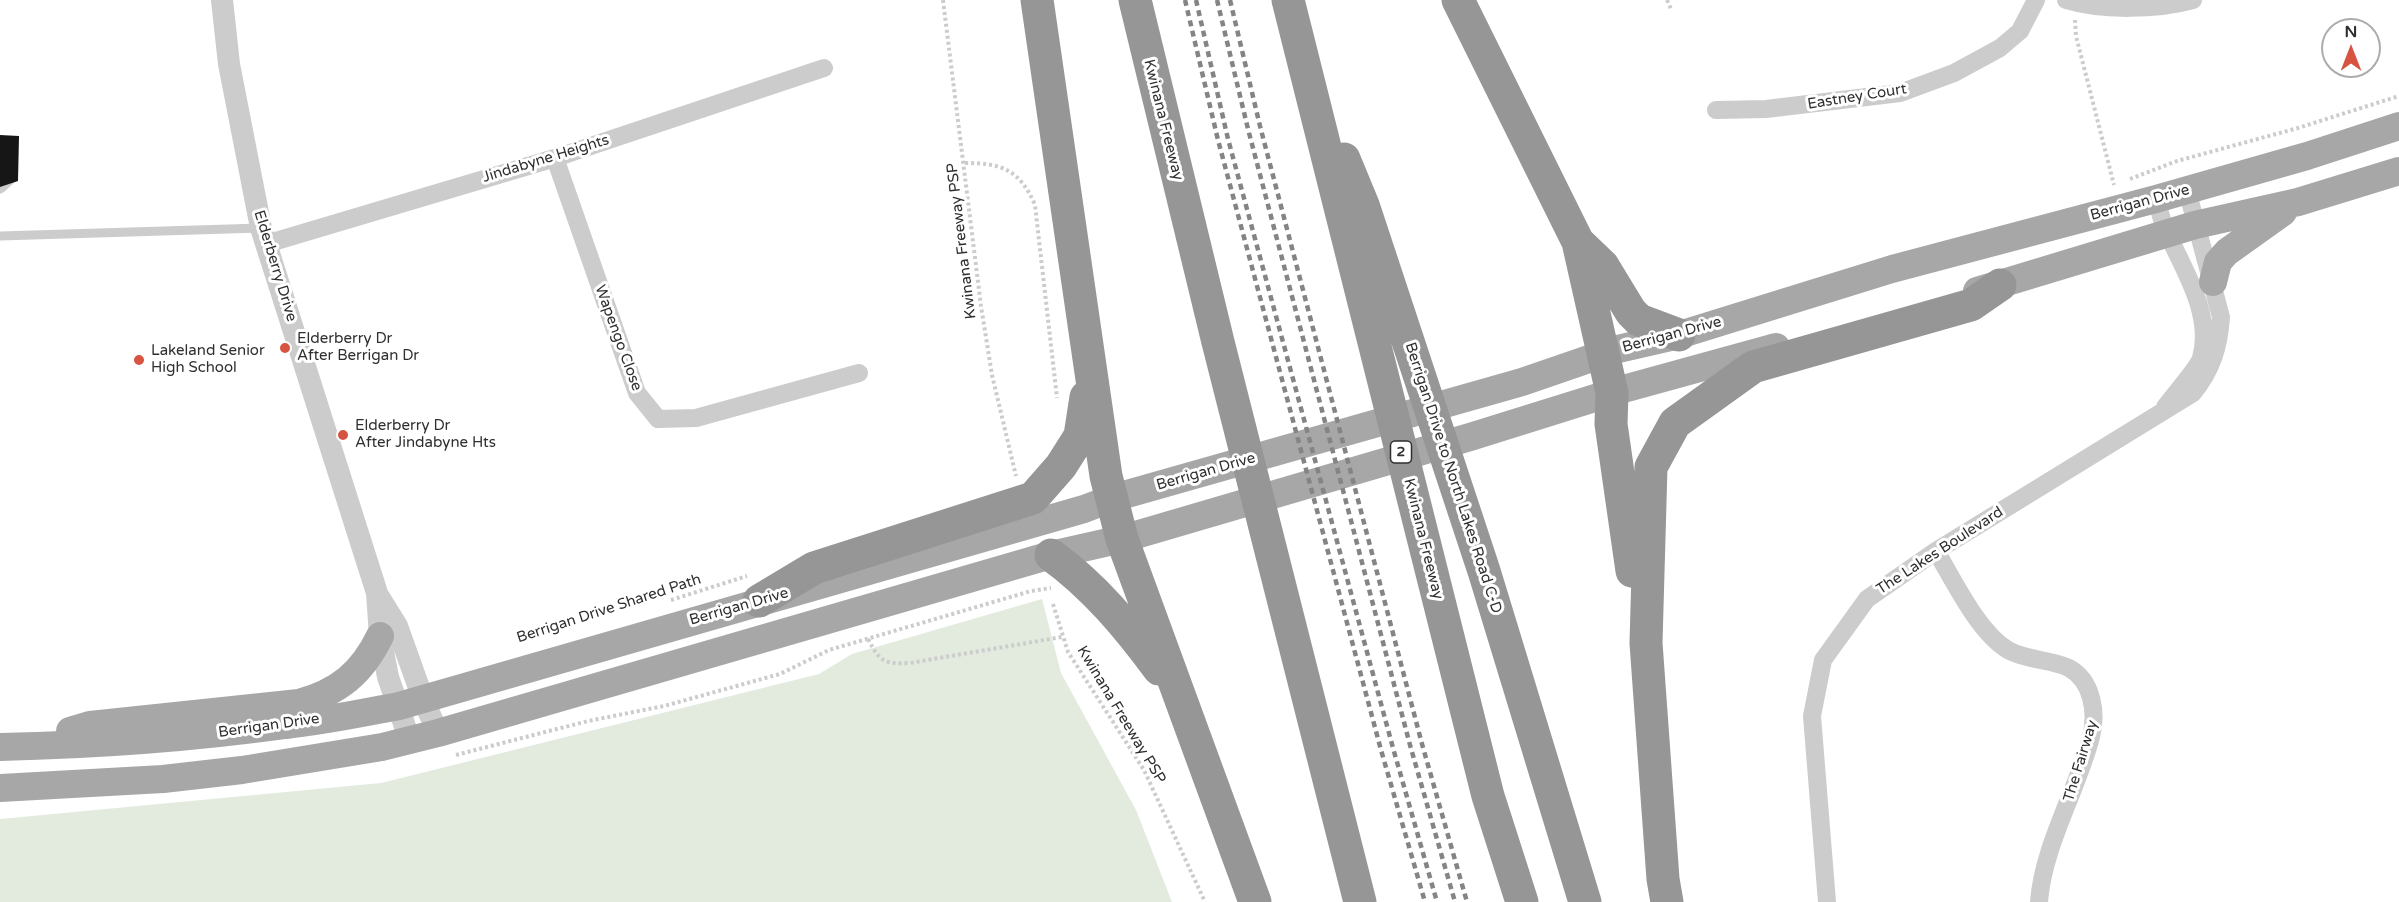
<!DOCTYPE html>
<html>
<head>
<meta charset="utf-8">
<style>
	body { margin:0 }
	#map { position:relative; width:2399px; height:902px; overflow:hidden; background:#fff; font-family:"Varela Round",sans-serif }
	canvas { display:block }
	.north { position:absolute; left:2321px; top:18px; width:60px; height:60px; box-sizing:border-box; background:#fff; border:2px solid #acacac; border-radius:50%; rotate:0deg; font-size:16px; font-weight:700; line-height:24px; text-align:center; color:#2f2f2f }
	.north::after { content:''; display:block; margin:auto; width:21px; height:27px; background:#d65440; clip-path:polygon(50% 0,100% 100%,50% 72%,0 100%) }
</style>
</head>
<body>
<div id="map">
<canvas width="2399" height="902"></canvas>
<div class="north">N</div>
</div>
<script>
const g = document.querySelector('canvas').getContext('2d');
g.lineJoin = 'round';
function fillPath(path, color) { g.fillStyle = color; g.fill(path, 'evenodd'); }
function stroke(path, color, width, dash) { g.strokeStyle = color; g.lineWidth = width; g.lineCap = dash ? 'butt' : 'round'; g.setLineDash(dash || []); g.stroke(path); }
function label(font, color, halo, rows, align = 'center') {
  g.font = font + ' "Varela Round",sans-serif'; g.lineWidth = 6; g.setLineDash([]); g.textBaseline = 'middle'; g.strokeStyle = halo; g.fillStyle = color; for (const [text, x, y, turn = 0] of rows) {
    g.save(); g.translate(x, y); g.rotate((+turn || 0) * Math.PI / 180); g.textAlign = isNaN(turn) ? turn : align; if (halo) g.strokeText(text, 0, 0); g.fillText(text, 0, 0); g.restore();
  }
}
fillPath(new Path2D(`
	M 1042,599 L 1061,673 L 1136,810 L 1172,902 L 0,902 L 0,819 L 381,783 L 819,674 L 852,654 Z`), '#e2ebde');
fillPath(new Path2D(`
	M 0,137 L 16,181 L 4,192 L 0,194 Z`), '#0003');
fillPath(new Path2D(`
	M 0,135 L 19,136 L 18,181 L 0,187 Z`), '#161616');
stroke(new Path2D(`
	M 943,0 L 981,306 L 992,375 L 1016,476
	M 1667,0 L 1671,9
	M 2075,20 L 2076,36 L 2114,185
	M 965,163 C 1002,163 1020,170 1035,205 L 1057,398
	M 2130,179 L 2177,161 L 2298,128 L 2399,96
	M 671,600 L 747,576
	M 1053,604 L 1068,652 L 1144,770 L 1205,902
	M 868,639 C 880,662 884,664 910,663 L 1062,637
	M 456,755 L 588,721 L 664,706 L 780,674 L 829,650 L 1031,591 L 1051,588`), '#ccc', 4, [3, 3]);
stroke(new Path2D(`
	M 0,236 L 261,228`), '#ccc', 9);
stroke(new Path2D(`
	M 2066,0 C 2101,11 2157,10 2193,0
	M 1716,110 L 1766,109 L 1900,93 L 1954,73 L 2000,48 L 2020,31 L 2036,0
	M 555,158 L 637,393 L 658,419 L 696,418 L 859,373
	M 2156,199 C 2160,211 2162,224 2168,235 C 2185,271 2213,316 2201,358 C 2198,368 2173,396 2165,407
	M 266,244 L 555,158 L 824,68
	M 1936,551 C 1954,581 1978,632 2008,650 C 2025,660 2054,660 2069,668 C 2093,681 2097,714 2091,737 C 2077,791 2043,846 2039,902
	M 1827,902 L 1812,716 L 1823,660 L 1867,599 L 1936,551 L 2193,393 C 2212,370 2219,347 2221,317 L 2187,190`), '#ccc', 18);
stroke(new Path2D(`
	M 222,0 L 229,64 L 261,228 L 377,593 L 380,636 L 388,677 L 410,741
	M 379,597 L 397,626 L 423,699 L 438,733`), '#ccc', 22);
stroke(new Path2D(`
	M 2213,282 L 2218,262 L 2227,252 L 2283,212
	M 1977,291 L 2195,225 L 2298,202 L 2399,171
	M 70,731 L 90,725 L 299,703 C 339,692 362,673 380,636
	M 0,747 C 96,745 191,738 286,725 C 324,721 362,713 399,706 L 1084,509 L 1113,498 L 1522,382 L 1618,349 L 1679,335 L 1892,269 L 2156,199 L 2307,156 L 2399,126
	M 0,788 L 163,779 L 242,770 L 382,747 L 438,733 L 1051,555 L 1122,539 L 1470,437 L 1627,388 L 1776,347`), '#a7a7a7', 28);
stroke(new Path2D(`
	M 1037,0 L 1106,476 L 1122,539 L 1255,902
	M 1135,0 L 1218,342 L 1360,902
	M 1288,0 L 1488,796 L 1522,902
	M 1458,0 L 1578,242 L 1612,393 L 1611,424 L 1632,571
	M 1344,159 L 1363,205 L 1484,571 L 1585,902
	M 1579,243 L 1603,266 L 1631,312 L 1639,320 L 1679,335
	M 1051,555 C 1094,586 1128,627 1159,669
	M 759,601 L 814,568 L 1033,498 L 1061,466 L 1080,436 L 1086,397
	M 1667,902 L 1663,879 L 1646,643 L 1651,467 L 1675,423 L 1753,367 L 1971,305 L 2000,285`), '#969696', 33);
stroke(new Path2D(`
	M 1185,0 L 1218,140 L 1381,750 L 1425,902
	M 1196,0 L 1228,139 L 1393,748 L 1437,902
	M 1217,0 L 1248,129 L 1410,745 L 1455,902
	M 1230,0 L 1260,126 L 1422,744 L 1467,902`), '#848484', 4.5, [6, 4.5]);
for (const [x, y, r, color] of [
	[285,348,6,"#d65440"],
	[139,360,6,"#d65440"],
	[343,435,6,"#d65440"]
]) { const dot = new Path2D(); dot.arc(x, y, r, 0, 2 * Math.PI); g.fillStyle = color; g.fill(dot); stroke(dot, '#fff', 2); }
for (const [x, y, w] of [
	[1401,452,21]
]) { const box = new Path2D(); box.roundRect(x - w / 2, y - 11, w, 22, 4.5); g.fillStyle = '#fff'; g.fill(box); stroke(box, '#2f2f2f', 1.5); }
label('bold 14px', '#2f2f2f', null, [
	["2",1401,452]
]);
label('15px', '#2f2f2f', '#fff', [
	["Eastney Court",1857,97,-9],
	["Kwinana Freeway",1163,120,76],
	["Jindabyne Heights",546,159,-17],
	["Berrigan Drive",2140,203,-15],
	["Kwinana Freeway PSP",962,241,-97],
	["Elderberry Drive",275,266,73],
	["Berrigan Drive",1672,335,-15],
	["Wapengo Close",618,338,70],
	["Berrigan Drive",1206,472,-16],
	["Berrigan Drive to North Lakes Road C-D",1453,478,72],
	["Kwinana Freeway",1423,539,76],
	["The Lakes Boulevard",1940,551,-33],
	["Berrigan Drive",739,607,-16],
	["Berrigan Drive Shared Path",609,609,-18],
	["Kwinana Freeway PSP",1121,715,59],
	["Berrigan Drive",269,726,-8],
	["The Fairway",2081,761,-73]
]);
label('15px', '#2f2f2f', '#fff', [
	["Elderberry Dr",297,339],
	["After Berrigan Dr",297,356],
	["Lakeland Senior",151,351],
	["High School",151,368],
	["Elderberry Dr",355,426],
	["After Jindabyne Hts",355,443]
], 'left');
</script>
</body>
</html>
